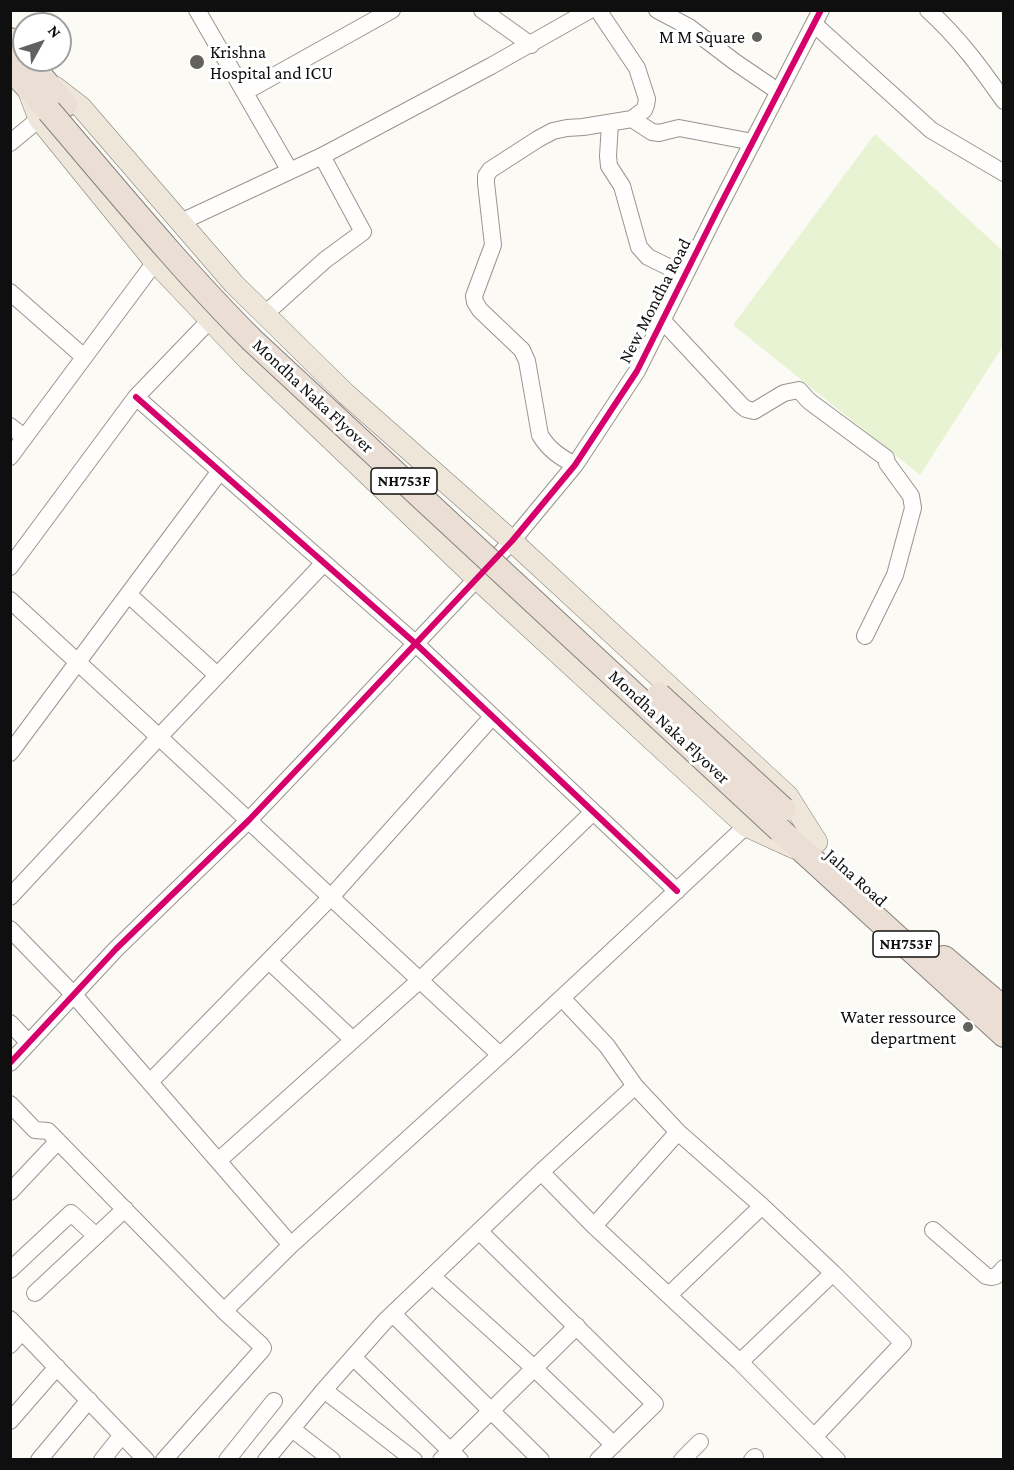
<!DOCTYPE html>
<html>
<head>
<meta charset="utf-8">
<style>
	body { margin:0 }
	#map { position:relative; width:1014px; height:1470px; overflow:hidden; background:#fcfaf4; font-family:"Crimson Pro",serif }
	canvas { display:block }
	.frame { position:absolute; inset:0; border:12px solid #0f0f0f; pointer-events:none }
	.north { position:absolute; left:12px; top:12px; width:60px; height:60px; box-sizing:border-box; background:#fff; border:2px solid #9f9f9f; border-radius:50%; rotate:50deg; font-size:16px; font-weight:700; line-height:24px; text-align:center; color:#0f0f0f }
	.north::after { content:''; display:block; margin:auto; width:21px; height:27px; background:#62615f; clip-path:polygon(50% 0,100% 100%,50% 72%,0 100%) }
</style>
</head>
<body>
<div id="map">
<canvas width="1014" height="1470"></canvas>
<div class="frame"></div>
<div class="north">N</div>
</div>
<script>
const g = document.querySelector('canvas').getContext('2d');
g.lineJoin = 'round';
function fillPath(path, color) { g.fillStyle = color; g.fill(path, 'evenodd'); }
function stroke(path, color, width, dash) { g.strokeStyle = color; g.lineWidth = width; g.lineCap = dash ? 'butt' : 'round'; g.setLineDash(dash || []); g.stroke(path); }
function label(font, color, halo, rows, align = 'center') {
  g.font = font + ' "Crimson Pro",serif'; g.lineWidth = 6; g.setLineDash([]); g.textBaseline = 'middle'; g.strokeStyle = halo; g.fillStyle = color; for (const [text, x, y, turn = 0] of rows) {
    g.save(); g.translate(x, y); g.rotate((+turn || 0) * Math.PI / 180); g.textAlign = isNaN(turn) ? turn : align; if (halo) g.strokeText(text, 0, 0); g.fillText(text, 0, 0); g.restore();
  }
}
fillPath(new Path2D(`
	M 875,134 L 1003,251 L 1003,346 L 920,475 L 733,325 Z`), '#e8f3d3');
const minor = new Path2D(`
	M 197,10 L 290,171
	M 482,10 L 531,45
	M 657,10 L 689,27 L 735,62 L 779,92
	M 928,10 C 959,38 980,67 1004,101
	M 814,24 L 931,130 L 1004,173
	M 245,92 L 392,10
	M 632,119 L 652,132 L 659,133 L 679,128 L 753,142
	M 610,123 L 608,156 L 609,166 L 622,186 L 639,247 L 648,257 L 685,275
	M 10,143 L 39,119
	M 181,222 L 322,156 L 491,66 L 590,10
	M 10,292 L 84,357
	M 265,314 L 325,260 L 363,232 L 322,156
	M 662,320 L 741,405 L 746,409 L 754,411 L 784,393 L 799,390 L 809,401 L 886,458 L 887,463 L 911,496 L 913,508 L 895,575 L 865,636
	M 136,397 L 415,643 L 677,891
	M 10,426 L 24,437
	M 10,457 L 155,262
	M 575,465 C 560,457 549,450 540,435 L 527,361 L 522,350 L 480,310 L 475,302 L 474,296 L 493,245 L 486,183 L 486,176 L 490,170 L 538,139 L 553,131 L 567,128 L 583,127 L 632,119 L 644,110 L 646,105 L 647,99 L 637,68 L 598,10
	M 10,567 L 136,397 L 210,320
	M 129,595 L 217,675
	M 10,600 L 159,737 L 500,1055
	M 10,753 L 220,471
	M 10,897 L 159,737 L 324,563
	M 10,929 L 74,995 L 291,1245
	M 269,961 L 353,1040
	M 562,998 L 607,1046 L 635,1086 L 678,1132 L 762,1206 L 833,1273 L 903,1343 L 814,1437
	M 10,1023 L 29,1043
	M 10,1063 L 116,949 L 249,820 L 326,739 L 512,541 L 575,465 L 637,371 L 717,211 L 821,10
	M 150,1082 L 331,897 L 492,717
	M 10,1104 L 35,1130 L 48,1131 L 224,1311 L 261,1345 L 263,1348 L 261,1351 L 164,1460
	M 218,1161 L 420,980 L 593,812
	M 541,1172 L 594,1226 L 740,1362 L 837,1460
	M 10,1192 L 58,1141
	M 594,1226 L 678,1132
	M 933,1230 L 986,1276 C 995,1279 998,1275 1004,1268
	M 479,1231 L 655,1404 L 598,1460
	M 10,1270 L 71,1213 L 96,1236
	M 432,1276 L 534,1368 L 614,1445
	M 35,1293 L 125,1209
	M 669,1295 L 762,1206
	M 224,1311 L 291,1245 L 508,1048 L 746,826
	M 393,1314 L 541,1460
	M 10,1319 L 146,1460
	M 10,1345 L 22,1331
	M 353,1357 L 460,1460
	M 740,1362 L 833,1273
	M 324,1390 L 414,1460
	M 10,1421 L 57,1367
	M 292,1429 L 332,1460
	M 39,1460 L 89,1400
	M 102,1460 L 122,1435
	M 227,1460 L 274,1401
	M 266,1460 L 324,1390 L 385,1321 L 541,1172 L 635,1086
	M 441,1460 L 577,1326
	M 682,1460 L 700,1442
	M 752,1460 L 755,1457`);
const major = new Path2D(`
	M 55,87 L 81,107 L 234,284 L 346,394 L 512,541 L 788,796 L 817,842
	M 28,90 L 39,119 L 155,262 L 248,360 L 477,579 L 746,826 L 794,848`);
const highway = new Path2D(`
	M 10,40 L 24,56
	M 27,60 L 65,105
	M 10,68 L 47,108
	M 780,830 L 1004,1035
	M 944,958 L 1004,1009`);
stroke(minor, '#969592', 18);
stroke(major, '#83827f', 22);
stroke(highway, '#83827f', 26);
stroke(minor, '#fffefd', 16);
stroke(major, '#eee7d9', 21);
stroke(highway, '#ebded5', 24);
const highwayBridge = new Path2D(`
	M 49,111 C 115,188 180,268 252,340 L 780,830
	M 659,695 L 783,809`);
stroke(highwayBridge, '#83827f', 26, []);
stroke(highwayBridge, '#ebded5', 24);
stroke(new Path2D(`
	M 136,397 L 415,643 L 677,891
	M 10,1063 L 116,949 L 249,820 L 326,739 L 512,541 L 575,465 L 637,371 L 717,211 L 821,10`), '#d6006c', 6);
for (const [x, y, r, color] of [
	[757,37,6,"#62615f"],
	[197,62,8,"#62615f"],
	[968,1027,6,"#62615f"]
]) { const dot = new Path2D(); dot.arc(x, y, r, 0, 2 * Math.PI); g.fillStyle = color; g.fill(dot); stroke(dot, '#fff', 2); }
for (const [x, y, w] of [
	[404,481,66],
	[906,944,66]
]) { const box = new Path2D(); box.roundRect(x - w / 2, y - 13, w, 26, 4.5); g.fillStyle = '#fff'; g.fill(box); stroke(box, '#0f0f0f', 1.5); }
label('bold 16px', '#0f0f0f', null, [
	["NH753F",404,481],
	["NH753F",906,944]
]);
label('18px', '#0f0f0f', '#fff', [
	["M M Square",745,37],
	["Krishna",210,52,"left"],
	["Hospital and ICU",210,73,"left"],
	["Water ressource",956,1017],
	["department",956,1038]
], 'right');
label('18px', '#0f0f0f', '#fff', [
	["New Mondha Road",655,301,-63],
	["Mondha Naka Flyover",313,396,43],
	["Mondha Naka Flyover",669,727,43],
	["Jalna Road",856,878,42]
]);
</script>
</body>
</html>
